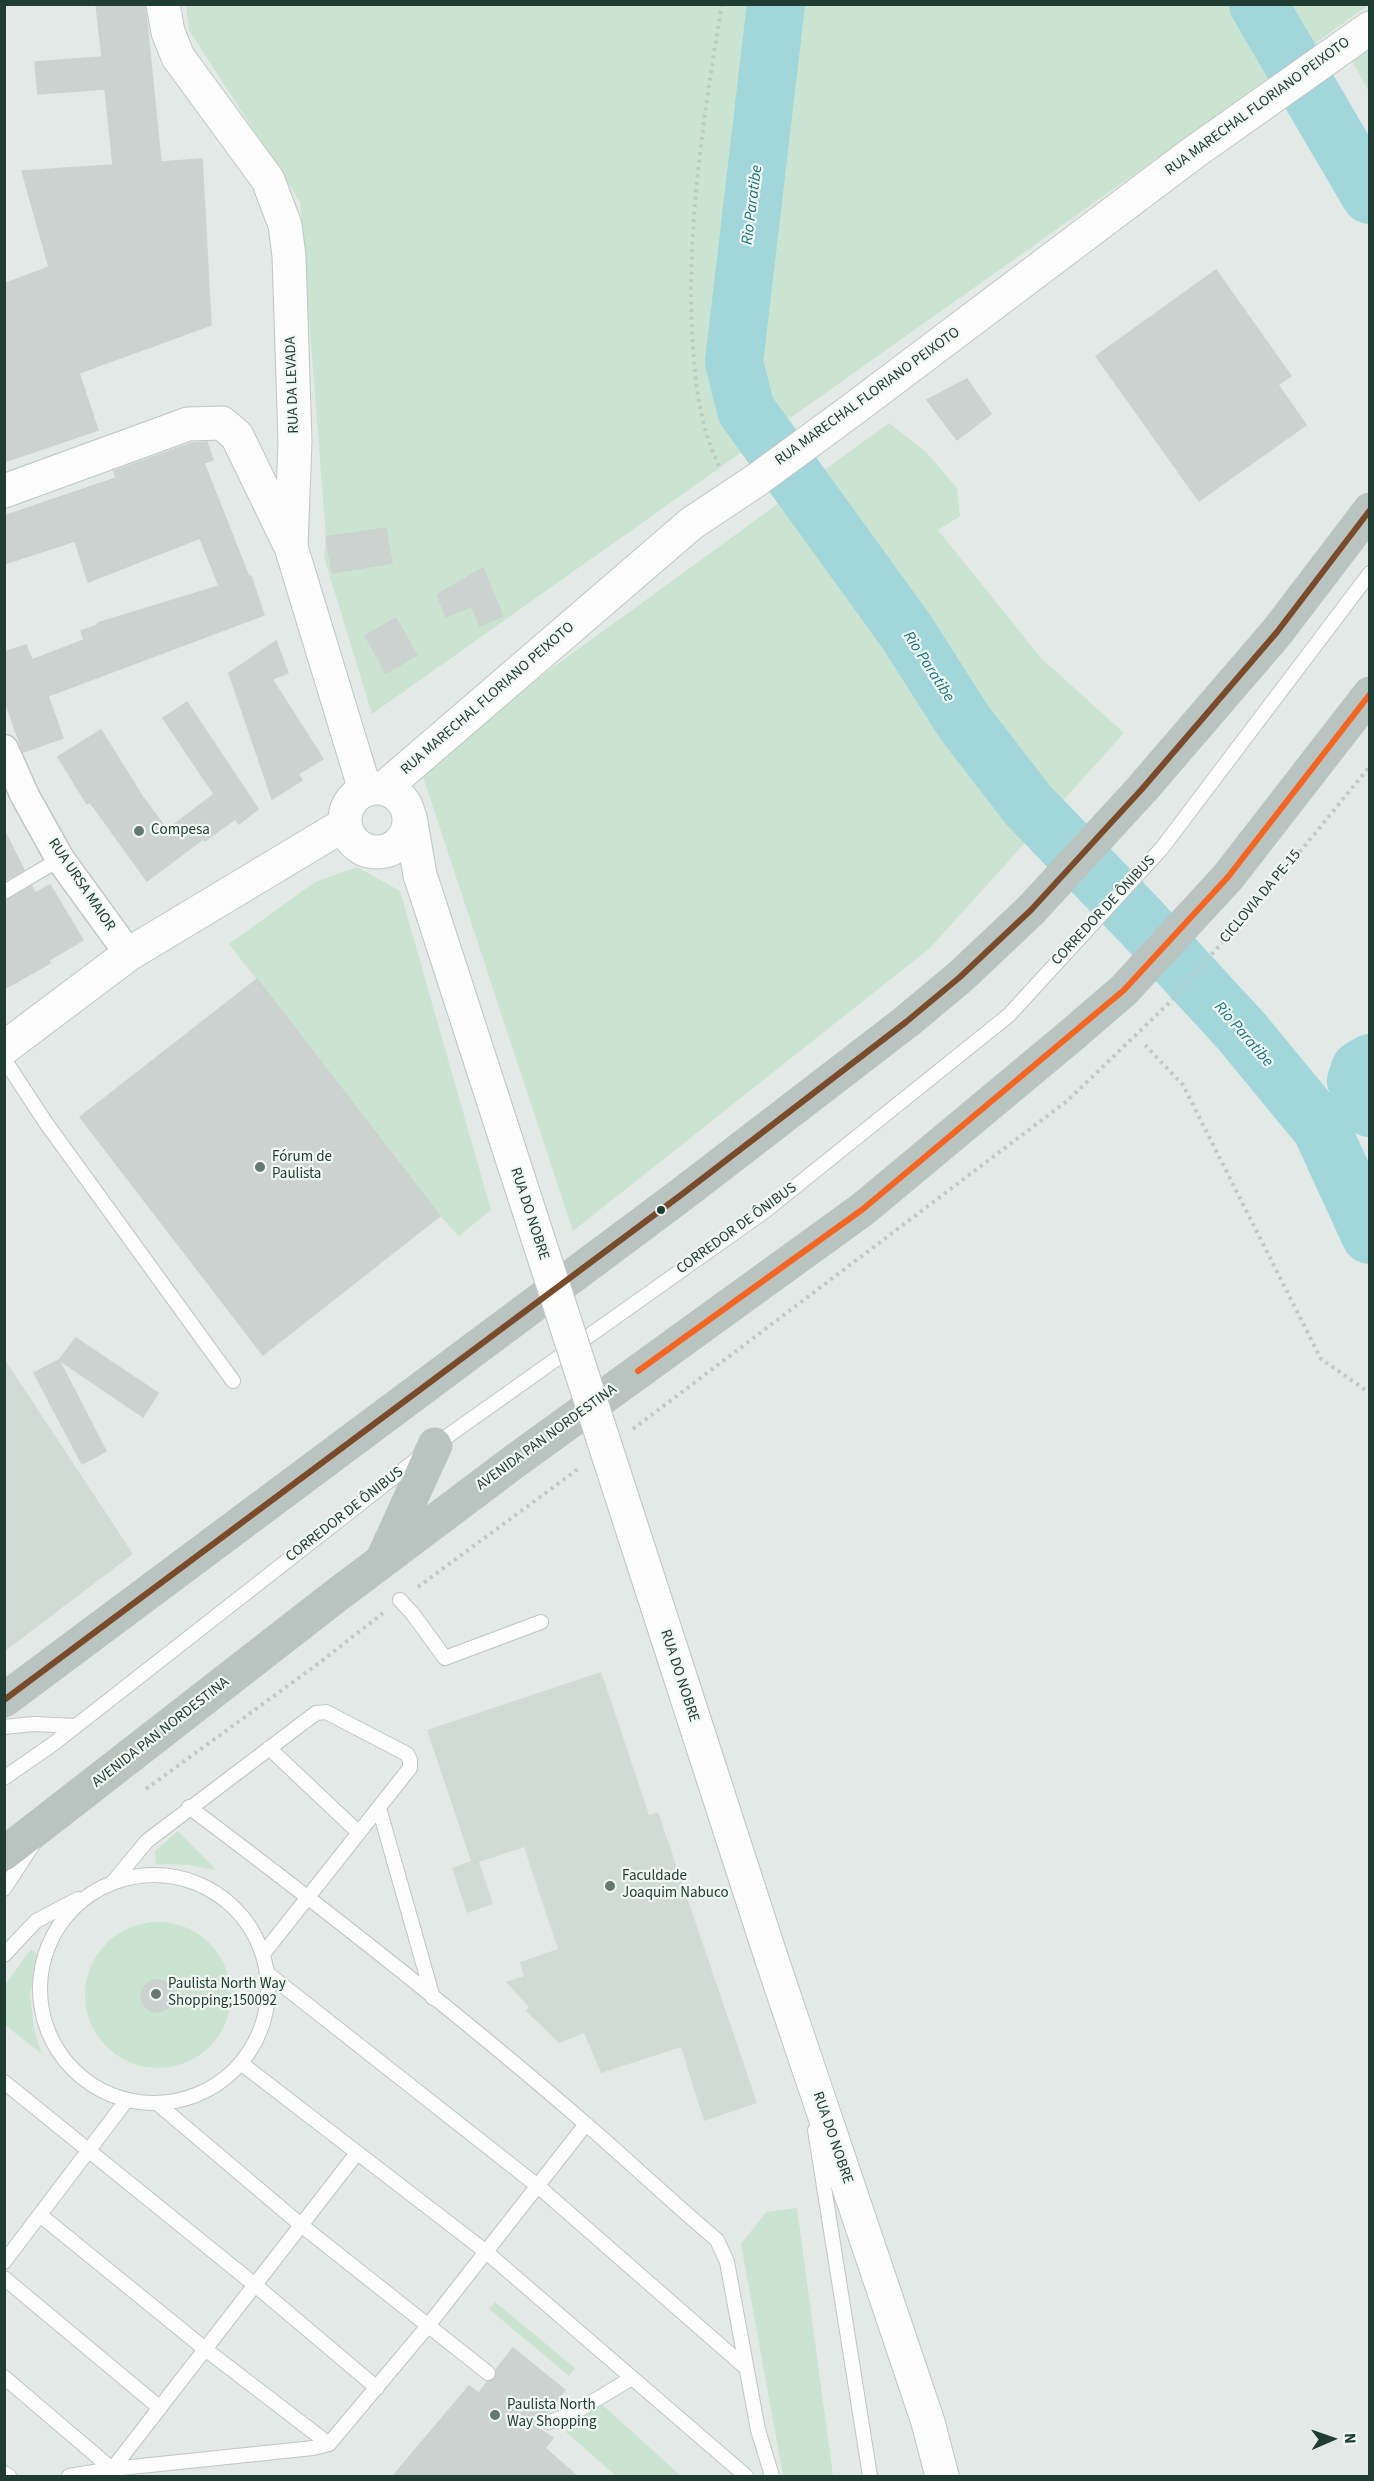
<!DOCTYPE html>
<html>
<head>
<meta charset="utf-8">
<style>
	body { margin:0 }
	#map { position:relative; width:1374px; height:2481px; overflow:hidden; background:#e3e9e6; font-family:"Source Sans 3",sans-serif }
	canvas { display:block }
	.frame { position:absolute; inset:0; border:6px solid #203d33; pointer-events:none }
	.north { position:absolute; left:1302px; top:2409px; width:60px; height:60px; -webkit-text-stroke:4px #f1f8f4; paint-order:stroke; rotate:88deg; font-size:16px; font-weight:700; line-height:24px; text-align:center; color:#203d33 }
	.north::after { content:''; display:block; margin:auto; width:21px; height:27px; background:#203d33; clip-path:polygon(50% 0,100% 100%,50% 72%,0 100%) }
</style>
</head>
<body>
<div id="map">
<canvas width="1374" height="2481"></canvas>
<div class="frame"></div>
<div class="north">N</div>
</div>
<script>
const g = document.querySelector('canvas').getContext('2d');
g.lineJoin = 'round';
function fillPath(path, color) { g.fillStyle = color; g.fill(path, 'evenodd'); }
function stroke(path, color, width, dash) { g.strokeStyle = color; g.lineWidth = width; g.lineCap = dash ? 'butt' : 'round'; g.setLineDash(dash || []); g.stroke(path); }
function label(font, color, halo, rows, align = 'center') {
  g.font = font + ' "Source Sans 3",sans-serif'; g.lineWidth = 4.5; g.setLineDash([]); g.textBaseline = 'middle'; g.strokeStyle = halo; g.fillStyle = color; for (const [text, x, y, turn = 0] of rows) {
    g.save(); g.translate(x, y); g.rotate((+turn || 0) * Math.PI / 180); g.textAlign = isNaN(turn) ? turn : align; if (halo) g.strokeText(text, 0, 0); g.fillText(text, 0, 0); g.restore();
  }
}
fillPath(new Path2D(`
	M 5,1360 L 133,1554 L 5,1651 L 4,1651 Z
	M 601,1672 L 649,1815 L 658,1812 L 757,2103 L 704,2121 L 681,2047 L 601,2073 L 584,2033 L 559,2043 L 526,2011 L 529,2007 L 506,1982 L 524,1976 L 520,1962 L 558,1949 L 524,1847 L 479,1862 L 493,1904 L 467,1913 L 452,1868 L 471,1861 L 427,1730 Z`), '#d0dbd6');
fillPath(new Path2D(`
	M 186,5 L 1368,5 L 1204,125 L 372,714 L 324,557 L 326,537 L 300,202 L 189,30 Z
	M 1369,49 L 1369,92 L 1352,61 Z
	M 889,423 L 926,452 L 957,488 L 960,516 L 938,530 L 1041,658 L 1124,733 L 930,948 L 573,1231 L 419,765 Z
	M 357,867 L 400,891 L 491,1210 L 459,1236 L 440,1216 L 229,944 L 315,882 Z
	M 178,1831 L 216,1870 L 188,1865 L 156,1864 L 155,1851 Z
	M85 1995a73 73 0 1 1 146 0a73 73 0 1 1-146 0Z
	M 31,1949 L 40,1957 L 30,1994 L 34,2030 L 42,2054 L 5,2025 L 5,1985 Z
	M 797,2208 L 833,2476 L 783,2476 L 741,2244 L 766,2212 Z
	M 495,2302 L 575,2368 L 569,2376 L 489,2309 Z
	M 596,2399 L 681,2476 L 616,2476 L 566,2432 Z`), '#cbe4d1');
stroke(new Path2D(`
	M 776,4 L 734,362 L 746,410 L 906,631 L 964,722 L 1028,805 L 1141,922 L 1242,1032 L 1321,1128 L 1370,1235
	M 1258,4 L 1370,195
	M 1370,1063 L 1360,1069 L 1356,1081 L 1370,1108`), '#a1d6da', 58);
const building = new Path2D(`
	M 96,4 L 145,4 L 161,162 L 202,159 L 211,325 L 79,373 L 98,430 L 4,462 L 4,284 L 49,267 L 22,171 L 113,165 L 105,89 L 38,94 L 35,62 L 102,57 Z
	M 1216,270 L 1291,376 L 1278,385 L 1306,425 L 1199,501 L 1096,356 Z
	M 967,379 L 991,414 L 957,440 L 927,400 Z
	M 207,442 L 213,460 L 204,463 L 249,577 L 251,576 L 264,615 L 48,696 L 63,738 L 23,752 L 4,698 L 4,652 L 26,645 L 32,660 L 84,640 L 81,631 L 98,625 L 98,623 L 219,586 L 200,538 L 88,582 L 75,541 L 4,564 L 4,516 L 116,478 L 114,471 L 192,443 Z
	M 386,528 L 392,563 L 332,573 L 326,537 Z
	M 483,568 L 503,616 L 480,626 L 471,606 L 446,617 L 437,595 Z
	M 396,618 L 417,655 L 386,673 L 365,636 Z
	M 276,641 L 288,673 L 272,679 L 323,759 L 298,774 L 302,780 L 272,799 L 229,673 Z
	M 187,702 L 258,809 L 239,824 L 235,819 L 205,841 L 203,839 L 147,881 L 90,802 L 87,804 L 58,757 L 101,730 L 142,796 L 167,830 L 214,794 L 163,718 Z
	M 4,830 L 24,870 L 4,881 Z
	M 50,885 L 83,940 L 49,960 L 50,963 L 4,989 L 4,901 L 32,886 L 35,893 Z
	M 257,979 L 440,1216 L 263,1355 L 80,1117 Z
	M 76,1338 L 158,1393 L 143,1417 L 59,1360 Z
	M 59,1360 L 106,1451 L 82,1464 L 34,1373 Z
	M141 1996a16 16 0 1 1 32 0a16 16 0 1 1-32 0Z
	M 513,2348 L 565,2390 L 536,2427 L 553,2438 L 545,2448 L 577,2476 L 393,2476 L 469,2386 L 479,2393 L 487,2382 L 495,2379 L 496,2370 Z`);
fillPath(building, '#ccd2cf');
stroke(building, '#cbd2cf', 1.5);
const lane = new Path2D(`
	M 4,892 L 60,859
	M 4,1059 L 46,1123 L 233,1381
	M 400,1600 L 412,1613 L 445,1658 L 541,1622
	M 4,1727 L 34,1724 L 75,1726
	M 269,1748 L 359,1833
	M 4,1778 L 53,1744 L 435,1445 L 765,1211 L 1009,1015 L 1162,848 L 1370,573
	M 189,1807 C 325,1909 459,2014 587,2125 C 631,2163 673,2203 717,2240 L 727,2262 L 758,2430 L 772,2476
	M 379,1808 L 433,1998
	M40 1989a114 114 0 1 1 228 0a114 114 0 1 1-228 0Z
	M 113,1882 L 147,1841 L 316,1713 L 326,1712 L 407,1754 L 410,1760 L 410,1768 L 263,1954
	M 4,1889 L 34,1843
	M 4,1955 L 36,1921 L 78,1899
	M 267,1973 L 539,2187 L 745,2367
	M 242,2064 L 485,2251 L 746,2476
	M 4,2082 L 255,2285 L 377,2388
	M 158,2104 L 301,2225 L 488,2373
	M 815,2130 L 870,2476
	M 40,2215 L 205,2349 L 329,2444
	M 4,2262 L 126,2101
	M 4,2278 L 160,2408
	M 4,2377 L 112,2469
	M 549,2422 L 572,2414 L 632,2378
	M 110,2472 L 357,2153
	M 4,2473 L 9,2476
	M 69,2476 L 112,2469 L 313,2448 L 329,2444 L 427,2327 L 586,2124`);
const street = new Path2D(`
	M 4,749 L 25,796 L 60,859 L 129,954`);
const secondary = new Path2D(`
	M 163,4 L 168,32 L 178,57 L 268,180 L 285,225 L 289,256 L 295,441 L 291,547 L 365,790
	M 4,491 L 188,424 L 222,423 L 237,436 L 289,543
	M345 820a32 32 0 1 1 64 0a32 32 0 1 1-64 0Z
	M 384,788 L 692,523 L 758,479 L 852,410 L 1193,153 L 1370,28
	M 410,817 L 420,875 L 426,893
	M 4,1048 L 129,954 L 345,824
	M 772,1960 L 928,2422 L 942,2476`);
const highway = new Path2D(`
	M 384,1557 L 435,1445
	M 4,1700 L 681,1195 L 906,1022 L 960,977 L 1031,910 L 1142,789 L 1277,632 L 1370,510
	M 4,1854 L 333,1598 L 515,1461 L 863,1209 L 1073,1034 L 1124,990 L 1228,877 L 1370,694`);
stroke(lane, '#c0c6c3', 16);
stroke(street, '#c0c6c3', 31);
stroke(secondary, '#bec7c3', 35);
stroke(highway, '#bbc5c2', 35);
stroke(new Path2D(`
	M 719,466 C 698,422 695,379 692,332 C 687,222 704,113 722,4
	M 1145,1045 L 1183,1085 L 1321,1359 L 1370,1393
	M 633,1429 L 1067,1101 L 1167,1005 L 1272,886 L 1370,766
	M 418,1587 L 578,1469
	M 146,1789 L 319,1663 L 383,1613`), '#c0c9c6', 4, [3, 4.5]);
stroke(lane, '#fbfcfb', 14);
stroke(street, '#fbfcfb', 28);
stroke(secondary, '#fbfcfb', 33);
stroke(highway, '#b9c3c0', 33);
const secondaryBridge = new Path2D(`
	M 426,893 L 772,1960`);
stroke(secondaryBridge, '#bec7c3', 35, []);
stroke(secondaryBridge, '#fbfcfb', 33);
stroke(new Path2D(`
	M 638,1371 L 863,1209 L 1124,990 L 1228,877 L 1370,694`), '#f26522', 6);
stroke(new Path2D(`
	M 4,1700 L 681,1195 L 906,1022 L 960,977 L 1031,910 L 1142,789 L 1277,632 L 1370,510`), '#7a4b2a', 6);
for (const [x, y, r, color] of [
	[139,831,6,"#647972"],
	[260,1167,6,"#647972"],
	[661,1210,5,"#203d33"],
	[610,1886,6,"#647972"],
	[156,1994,6,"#647972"],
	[495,2415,6,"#647972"]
]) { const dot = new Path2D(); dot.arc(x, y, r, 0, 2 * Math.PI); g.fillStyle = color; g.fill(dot); stroke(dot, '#f1f8f4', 2); }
label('15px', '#203d33', '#f1f8f4', [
	["RUA MARECHAL FLORIANO PEIXOTO",1258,107,-36],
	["RUA DA LEVADA",293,385,-92],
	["RUA MARECHAL FLORIANO PEIXOTO",868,397,-36],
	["RUA MARECHAL FLORIANO PEIXOTO",488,699,-41],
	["RUA URSA MAIOR",81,885,56],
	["CICLOVIA DA PE-15",1261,897,-50],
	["CORREDOR DE ÔNIBUS",1104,911,-47],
	["RUA DO NOBRE",529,1214,72],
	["CORREDOR DE ÔNIBUS",737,1229,-36],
	["AVENIDA PAN NORDESTINA",547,1438,-36],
	["CORREDOR DE ÔNIBUS",345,1515,-38],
	["RUA DO NOBRE",679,1676,72],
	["AVENIDA PAN NORDESTINA",161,1733,-38],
	["RUA DO NOBRE",832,2138,71]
]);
label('15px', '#203d33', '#f1f8f4', [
	["Compesa",151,831],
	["Fórum de",272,1158],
	["Paulista",272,1175],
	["Faculdade",622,1877],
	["Joaquim Nabuco",622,1894],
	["Paulista North Way",168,1985],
	["Shopping;150092",168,2002],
	["Paulista North",507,2406],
	["Way Shopping",507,2423]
], 'left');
label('italic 16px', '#17737d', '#f1f8f4', [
	["Rio Paratibe",753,205,-83],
	["Rio Paratibe",928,667,57],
	["Rio Paratibe",1243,1035,49]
]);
</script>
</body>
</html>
